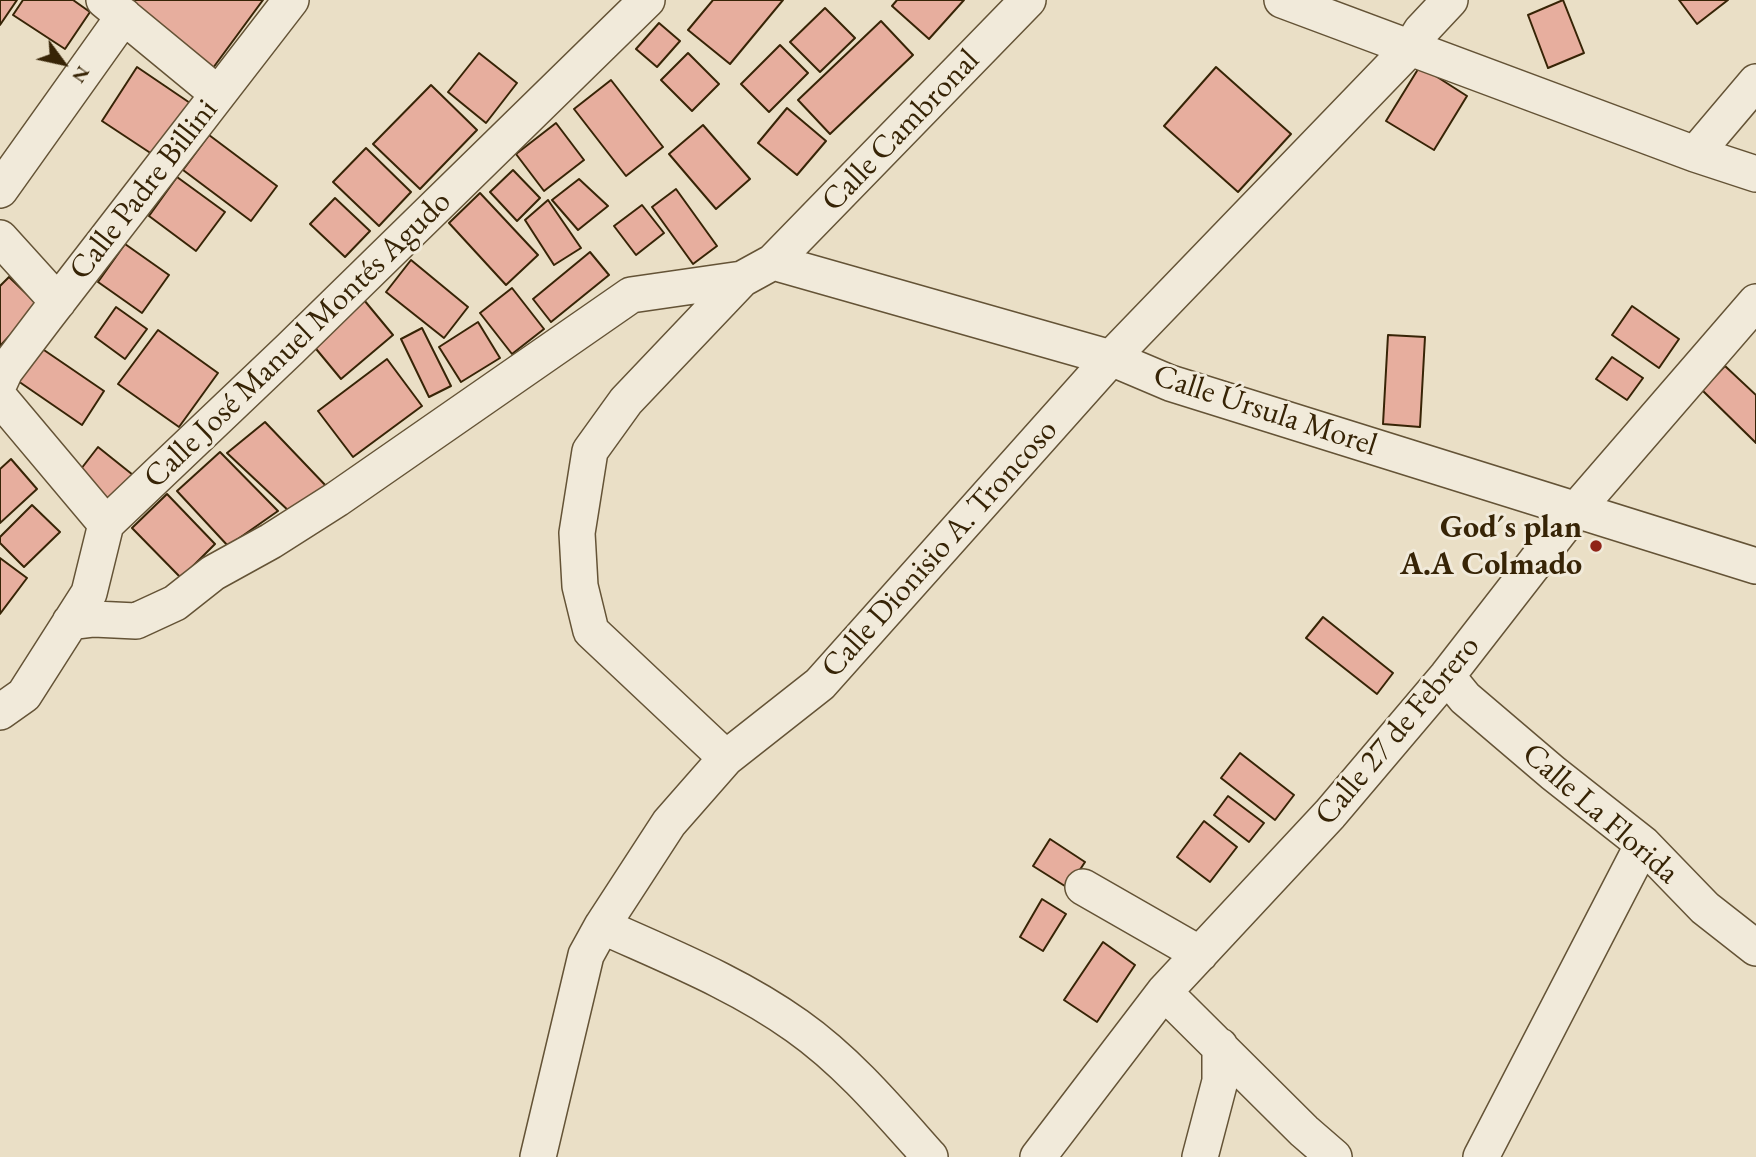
<!DOCTYPE html>
<html>
<head>
<meta charset="utf-8">
<style>
	body { margin:0 }
	#map { position:relative; width:1756px; height:1157px; overflow:hidden; background:#eadfc6; font-family:"EB Garamond",serif }
	canvas { display:block }
	.north { position:absolute; left:28px; top:28px; width:70px; height:70px; -webkit-text-stroke:5px #f1eada; paint-order:stroke; rotate:123deg; font-size:19px; font-weight:700; line-height:28px; text-align:center; color:#372406 }
	.north::after { content:''; display:block; margin:auto; width:24px; height:32px; background:#372406; clip-path:polygon(50% 0,100% 100%,50% 72%,0 100%) }
</style>
</head>
<body>
<div id="map">
<canvas width="1756" height="1157"></canvas>
<div class="north">N</div>
</div>
<script>
const g = document.querySelector('canvas').getContext('2d');
g.lineJoin = 'round';
function fillPath(path, color) { g.fillStyle = color; g.fill(path, 'evenodd'); }
function stroke(path, color, width, dash) { g.strokeStyle = color; g.lineWidth = width; g.lineCap = dash ? 'butt' : 'round'; g.setLineDash(dash || []); g.stroke(path); }
function label(font, color, halo, rows, align = 'center') {
  g.font = font + ' "EB Garamond",serif'; g.lineWidth = 6; g.setLineDash([]); g.textBaseline = 'middle'; g.strokeStyle = halo; g.fillStyle = color; for (const [text, x, y, turn = 0] of rows) {
    g.save(); g.translate(x, y); g.rotate((+turn || 0) * Math.PI / 180); g.textAlign = isNaN(turn) ? turn : align; if (halo) g.strokeText(text, 0, 0); g.fillText(text, 0, 0); g.restore();
  }
}
const building = new Path2D(`
	M 0,0 L 17,0 L 0,25 Z
	M 23,0 L 73,0 L 90,12 L 65,49 L 13,15 Z
	M 121,0 L 263,0 L 213,68 Z
	M 713,0 L 783,0 L 730,64 L 688,30 Z
	M 897,0 L 964,0 L 929,39 L 892,6 Z
	M 1563,0 L 1584,53 L 1548,68 L 1528,15 Z
	M 1679,0 L 1728,0 L 1697,24 Z
	M 825,8 L 855,38 L 820,72 L 790,42 Z
	M 881,21 L 913,55 L 830,134 L 798,100 Z
	M 659,23 L 680,41 L 657,67 L 636,49 Z
	M 780,45 L 808,73 L 769,112 L 741,84 Z
	M 479,53 L 517,83 L 486,123 L 448,92 Z
	M 688,53 L 719,84 L 692,111 L 661,80 Z
	M 1420,66 L 1467,96 L 1434,150 L 1386,121 Z
	M 137,67 L 193,105 L 158,158 L 102,121 Z
	M 1216,67 L 1291,134 L 1238,192 L 1164,126 Z
	M 611,80 L 663,147 L 626,176 L 574,109 Z
	M 431,85 L 477,130 L 420,189 L 373,144 Z
	M 787,108 L 826,141 L 797,175 L 758,143 Z
	M 556,123 L 584,160 L 544,191 L 516,154 Z
	M 703,125 L 750,179 L 716,209 L 669,154 Z
	M 209,135 L 277,186 L 251,221 L 183,170 Z
	M 366,148 L 411,192 L 379,226 L 333,182 Z
	M 513,170 L 540,198 L 517,221 L 490,192 Z
	M 177,177 L 225,212 L 196,251 L 149,216 Z
	M 579,179 L 608,206 L 578,230 L 552,200 Z
	M 676,189 L 717,246 L 693,264 L 652,207 Z
	M 480,193 L 538,255 L 506,285 L 449,223 Z
	M 335,198 L 370,231 L 345,257 L 310,224 Z
	M 548,200 L 581,248 L 554,265 L 525,220 Z
	M 642,205 L 664,233 L 636,255 L 614,226 Z
	M 125,244 L 169,275 L 142,313 L 98,282 Z
	M 590,252 L 609,275 L 551,322 L 533,299 Z
	M 411,260 L 468,307 L 444,338 L 386,292 Z
	M 9,277 L 38,305 L 0,346 L 0,286 Z
	M 512,288 L 544,329 L 512,354 L 480,313 Z
	M 364,300 L 393,335 L 341,379 L 312,344 Z
	M 1632,306 L 1679,339 L 1659,368 L 1612,335 Z
	M 116,307 L 147,329 L 125,359 L 95,337 Z
	M 478,322 L 500,358 L 461,382 L 439,347 Z
	M 422,328 L 451,386 L 429,397 L 401,339 Z
	M 158,330 L 218,373 L 179,427 L 118,384 Z
	M 1388,335 L 1425,337 L 1420,427 L 1383,424 Z
	M 41,348 L 104,391 L 82,425 L 18,381 Z
	M 1612,357 L 1643,378 L 1627,400 L 1596,379 Z
	M 387,359 L 422,406 L 353,457 L 318,411 Z
	M 1725,366 L 1756,395 L 1756,443 L 1702,390 Z
	M 265,422 L 328,488 L 291,513 L 227,453 Z
	M 98,447 L 133,475 L 109,506 L 74,478 Z
	M 220,452 L 278,511 L 228,546 L 177,491 Z
	M 11,459 L 37,489 L 0,523 L 0,469 Z
	M 167,494 L 215,544 L 181,578 L 132,528 Z
	M 32,505 L 60,532 L 24,567 L 0,543 L 0,537 Z
	M 0,558 L 27,578 L 0,614 Z
	M 1323,617 L 1393,673 L 1377,694 L 1306,638 Z
	M 1240,753 L 1294,795 L 1275,820 L 1221,778 Z
	M 1228,796 L 1264,823 L 1249,842 L 1214,815 Z
	M 1204,821 L 1237,847 L 1210,882 L 1177,857 Z
	M 1050,839 L 1085,862 L 1068,888 L 1033,866 Z
	M 1042,899 L 1066,914 L 1043,951 L 1020,937 Z
	M 1103,942 L 1135,965 L 1097,1022 L 1064,1000 Z`);
fillPath(building, '#e7ae9e');
stroke(building, '#372406', 2);
const street = new Path2D(`
	M 104,0 L 218,94
	M 1282,0 L 1695,154 L 1756,174
	M 1695,154 L 1756,82
	M 0,190 L 124,16
	M 0,238 L 58,302
	M 773,262 L 1111,358 L 1170,383 L 1756,566
	M 0,382 L 5,371 L 46,317 L 291,0
	M 0,398 L 106,524
	M 70,622 L 94,619 L 136,621 L 175,603 L 213,573 L 271,541 L 337,499 L 631,295 L 742,279 L 773,262 L 1028,0
	M 1447,676 L 1465,698 L 1553,773 L 1643,844 L 1705,908 L 1756,948
	M 0,712 L 24,695 L 89,593 L 106,524 L 290,349 L 647,0
	M 726,758 L 591,631 L 580,586 L 577,533 L 590,451 L 626,401 L 742,279
	M 1083,887 L 1200,954
	M 602,926 C 668,956 737,983 797,1026 C 848,1062 889,1111 930,1157
	M 1164,992 L 1304,1131 L 1334,1157
	M 538,1157 L 586,955 L 602,926 L 669,823 L 726,758 L 820,684 L 1111,358 L 1411,47 L 1421,31 L 1450,0
	M 1038,1157 L 1164,992 L 1330,814 L 1447,676 L 1576,510 L 1756,302
	M 1200,1157 L 1220,1081 L 1220,1046
	M 1481,1157 L 1643,844`);
stroke(street, '#645336', 38);
stroke(street, '#f1eada', 35);
for (const [x, y, r, color] of [
	[1596,546,7,"#8f2418"]
]) { const dot = new Path2D(); dot.arc(x, y, r, 0, 2 * Math.PI); g.fillStyle = color; g.fill(dot); stroke(dot, '#f1eada', 2.5); }
label('32px', '#372406', '#f1eada', [
	["Calle Cambronal",901,131,-46],
	["Calle Padre Billini",144,190,-52],
	["Calle José Manuel Montés Agudo",298,340,-44],
	["Calle Úrsula Morel",1265,411,18],
	["Calle Dionisio A. Troncoso",940,549,-48],
	["Calle 27 de Febrero",1398,731,-50],
	["Calle La Florida",1600,814,41]
]);
label('bold 32px', '#372406', '#f1eada', [
	["God´s plan",1582,528],
	["A.A Colmado",1582,565]
], 'right');
</script>
</body>
</html>
